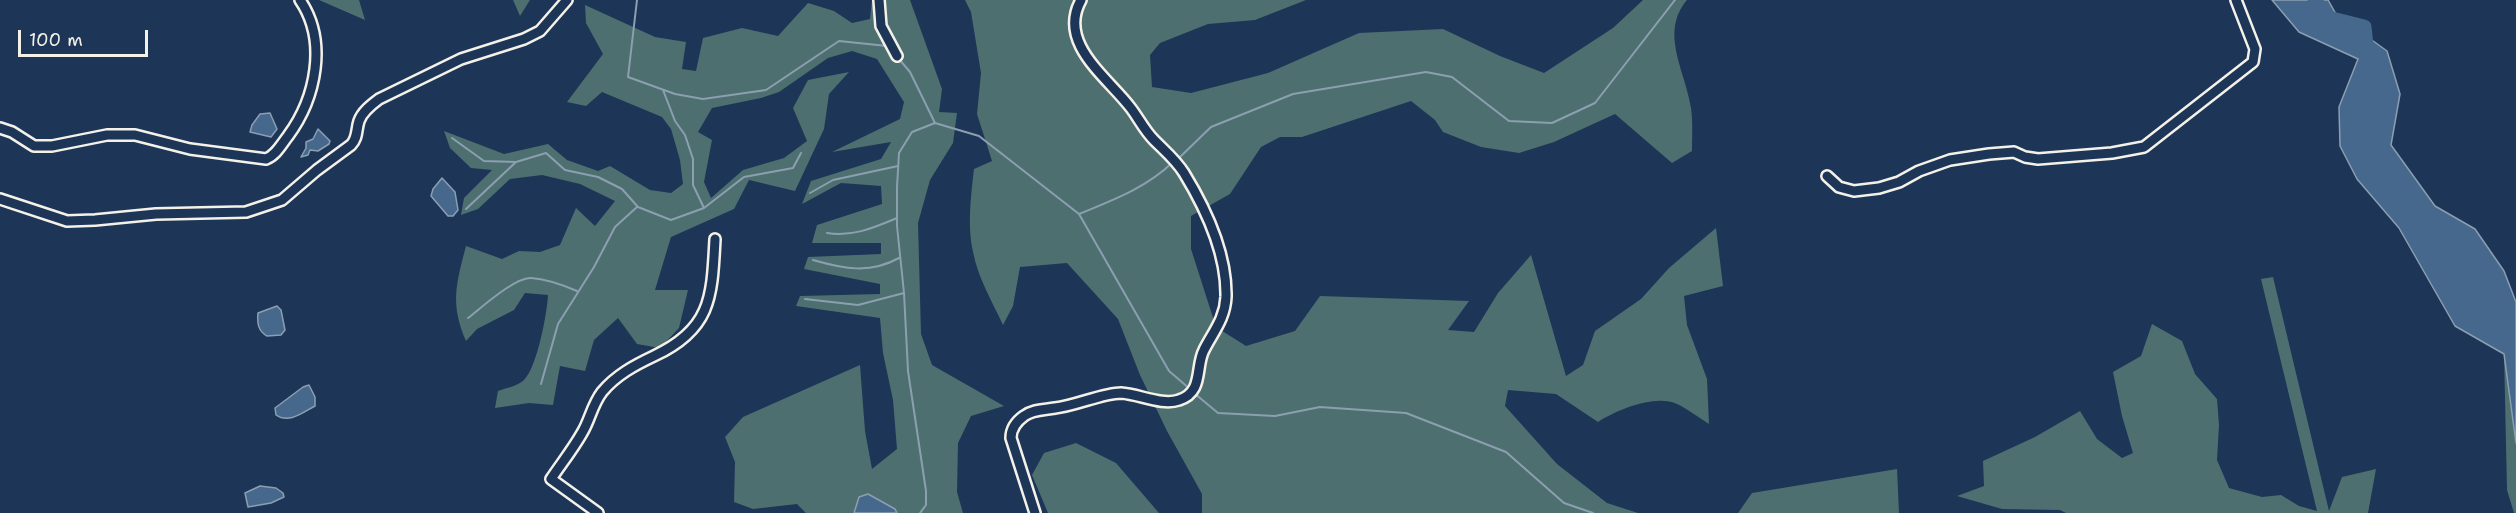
<!DOCTYPE html>
<html>
<head>
<meta charset="utf-8">
<style>
	body { margin:0 }
	#map { position:relative; width:2516px; height:513px; overflow:hidden; background:#1d3557; font-family:"Shantell Sans",sans-serif }
	canvas { display:block }
	.scale { position:absolute; left:18px; top:30px; width:130px; height:27px; box-sizing:border-box; border:3px solid #f4f1e8; border-top:0; padding-left:8px; font-size:18px; line-height:21px; white-space:nowrap; color:#f4f1e8; -webkit-text-stroke:4px #1d3557; paint-order:stroke }
</style>
</head>
<body>
<div id="map">
<canvas width="2516" height="513"></canvas>
<div class="scale">100 m</div>
</div>
<script>
const g = document.querySelector('canvas').getContext('2d');
g.lineJoin = 'round';
function fillPath(path, color) { g.fillStyle = color; g.fill(path, 'evenodd'); }
function stroke(path, color, width, dash) { g.strokeStyle = color; g.lineWidth = width; g.lineCap = dash ? 'butt' : 'round'; g.setLineDash(dash || []); g.stroke(path); }
fillPath(new Path2D(`
	M 319,0 L 359,0 L 365,20 Z
	M 513,0 L 530,0 L 520,16 Z
	M 872,0 L 910,0 L 942,89 L 939,112 L 957,113 L 953,143 L 930,180 L 918,223 L 921,334 L 932,365 L 1004,406 L 971,416 L 958,443 L 957,492 L 963,513 L 806,513 L 797,504 L 753,509 L 734,502 L 735,462 L 725,437 L 743,417 L 860,365 L 865,431 L 872,469 L 897,449 L 893,400 L 883,353 L 880,318 L 796,306 L 800,296 L 880,294 L 880,284 L 804,269 L 808,257 L 881,254 L 881,243 L 812,243 L 817,225 L 882,204 L 881,186 L 841,183 L 802,204 L 811,181 L 881,159 L 891,142 L 832,152 L 900,119 L 904,102 L 877,59 L 852,51 L 828,58 L 779,92 L 761,98 L 712,108 L 698,132 L 712,140 L 704,182 L 711,198 L 743,170 L 784,158 L 807,141 L 793,108 L 808,80 L 849,72 L 829,94 L 824,129 L 795,191 L 749,180 L 734,209 L 671,237 L 655,290 L 688,290 L 679,328 L 660,348 L 637,344 L 618,318 L 594,340 L 585,371 L 560,366 L 553,405 L 529,403 L 495,408 L 498,391 C 506,388 518,386 524,380 C 537,367 547,314 548,295 L 525,293 L 514,310 L 477,329 L 466,341 C 450,304 456,284 466,246 L 502,259 L 519,251 L 540,252 L 560,245 L 576,208 L 595,226 L 615,201 L 580,184 L 542,175 L 510,179 L 478,209 L 461,215 L 464,198 L 492,170 L 471,168 L 450,148 L 444,131 L 504,154 L 548,144 L 567,160 L 598,171 L 610,166 L 650,190 L 671,193 L 683,184 L 680,160 L 671,129 L 662,117 L 602,92 L 586,106 L 567,102 L 603,54 L 586,23 L 585,5 L 655,37 L 686,42 L 682,69 L 696,71 L 703,38 L 742,28 L 778,36 L 808,3 L 834,11 L 852,23 L 870,19 Z
	M 965,0 L 1306,0 L 1255,20 L 1208,24 L 1160,43 L 1150,55 L 1152,87 L 1191,93 L 1268,73 L 1359,33 L 1443,29 L 1500,56 L 1544,73 L 1613,28 L 1643,0 L 1687,0 C 1659,33 1686,72 1691,108 C 1693,122 1692,137 1692,151 L 1672,163 L 1615,114 L 1554,142 L 1519,153 L 1481,147 L 1443,132 L 1435,120 L 1411,101 L 1302,137 L 1280,137 L 1261,147 L 1230,194 L 1191,216 L 1191,249 L 1216,327 L 1246,346 L 1295,331 L 1320,296 L 1469,301 L 1448,330 L 1474,332 L 1498,293 L 1531,255 L 1566,376 L 1583,365 L 1595,331 L 1641,299 L 1669,268 L 1716,228 L 1723,286 L 1684,296 L 1687,325 L 1707,379 L 1709,424 C 1699,418 1688,409 1677,404 C 1655,394 1617,410 1598,422 L 1556,394 L 1508,390 L 1505,406 L 1557,464 L 1607,503 L 1638,513 L 1202,513 L 1202,494 L 1167,431 L 1140,375 L 1118,319 L 1067,263 L 1020,267 L 1013,306 L 1003,325 C 992,301 978,278 973,252 C 967,226 971,195 974,169 L 992,161 L 977,114 L 981,73 L 971,12 Z
	M 2273,277 L 2329,511 L 2342,477 L 2376,469 L 2368,513 L 2066,513 L 2060,510 L 2002,509 L 1957,496 L 1984,486 L 1983,461 L 2035,437 L 2080,411 L 2097,439 L 2122,458 L 2133,453 L 2122,416 L 2113,372 L 2141,356 L 2152,324 L 2182,341 L 2195,374 L 2217,399 L 2219,425 L 2217,460 L 2229,488 L 2262,497 L 2281,495 L 2299,506 L 2317,511 L 2261,279 Z
	M 2504,353 L 2516,443 L 2516,513 L 2514,513 L 2507,490 Z
	M 1076,443 L 1116,463 L 1159,513 L 1048,513 L 1032,475 L 1044,453 Z
	M 1897,469 L 1899,513 L 1738,513 L 1752,493 Z`), '#4d6f70');
const water = new Path2D(`
	M 2272,0 L 2328,0 L 2336,14 L 2387,51 L 2400,94 L 2391,145 L 2435,206 L 2475,229 L 2504,271 L 2516,302 L 2516,443 L 2504,354 L 2455,326 L 2399,228 L 2357,179 L 2340,146 L 2339,107 L 2358,59 L 2299,32 Z
	M 270,113 L 277,129 L 271,137 L 250,132 L 252,125 L 260,114 Z
	M 318,129 L 330,141 L 329,144 L 318,151 L 310,150 L 308,155 L 301,157 L 306,148 L 306,142 L 313,139 Z
	M 442,178 L 455,192 L 458,210 L 453,216 L 448,216 L 431,196 L 433,189 Z
	M 277,306 L 281,310 L 285,330 L 281,335 L 267,336 C 258,331 257,323 258,313 Z
	M 309,385 L 315,397 L 315,406 C 302,413 289,424 276,415 L 275,408 L 303,387 Z
	M 260,486 L 276,488 L 283,493 L 284,497 L 271,503 L 248,507 L 245,493 Z
	M 868,494 L 895,509 L 897,513 L 854,513 L 859,497 Z`);
fillPath(water, '#46688d');
stroke(water, '#8c9fb1', 1.5);
stroke(new Path2D(`
	M 637,0 L 628,77 L 675,94 L 703,99 L 766,90 L 839,41 L 887,46
	M 899,59 L 910,72 L 935,123 L 912,132 L 899,153 L 897,187 L 897,226 L 904,293 L 908,371 L 926,491 L 926,505 L 920,513
	M 935,123 L 979,136 L 1079,214 L 1169,371 L 1190,389
	M 452,138 L 484,161 L 516,162 L 546,153 L 565,170 L 598,177 L 622,189 L 638,207 L 671,220 L 704,208 L 693,185 L 693,159 L 685,135 L 675,121 L 663,90
	M 1178,159 L 1211,127 L 1293,94 L 1426,72 L 1452,77 L 1509,121 L 1552,123 L 1595,103 L 1675,0
	M 810,193 L 833,180 L 898,166
	M 704,208 L 744,177 L 793,168 L 801,153
	M 466,209 L 516,162
	M 1079,214 C 1113,200 1146,188 1173,162
	M 827,233 C 853,237 873,228 897,218
	M 813,260 C 844,269 870,274 899,258
	M 805,299 L 858,305 L 904,293
	M 468,318 C 481,308 515,277 531,278 C 547,279 563,285 577,291
	M 541,384 L 558,324 L 594,267 L 615,227 L 637,207
	M 1194,393 L 1218,413 L 1275,416 L 1320,407 L 1406,413 L 1506,452 L 1564,503 L 1593,513`), '#8c9fb1', 2);
stroke(new Path2D(`
	M 2315,0 L 2324,17 L 2364,27 L 2367,54`), '#46688d', 15);
const minor = new Path2D(`
	M 879,0 L 881,26 L 897,56
	M 0,128 L 12,132 L 34,146 L 52,146 L 107,135 L 135,135 L 190,149 L 266,159 C 276,155 281,145 288,136 C 316,98 328,41 300,0
	M 1827,176 L 1839,187 L 1854,191 L 1879,188 L 1899,182 L 1919,171 L 1950,160 L 1989,154 L 2014,152 L 2025,157 L 2038,159 L 2112,153 L 2144,147 L 2253,62 L 2255,49 L 2236,0
	M 0,199 L 67,221 L 95,220 L 156,214 L 246,212 L 282,200 L 317,170 L 351,145 C 358,138 356,130 359,121 C 362,112 371,105 379,99 L 461,59 L 524,39 L 540,31 L 567,0
	M 598,513 L 551,479 C 561,464 573,449 582,433 C 590,420 592,405 602,392 C 616,375 635,365 654,356 C 712,329 712,296 715,239
	M 1035,513 L 1011,438 C 1011,428 1017,421 1024,416 C 1033,409 1044,410 1055,408 C 1075,406 1103,393 1121,393 C 1139,394 1162,406 1179,400 C 1204,392 1195,367 1204,350 C 1213,332 1225,319 1226,297 C 1227,254 1206,209 1184,173 C 1176,160 1165,151 1154,140 C 1144,130 1138,117 1130,107 C 1107,77 1057,43 1081,0`);
stroke(minor, '#f4f1e8', 14);
stroke(minor, '#1d3557', 9);
</script>
</body>
</html>
